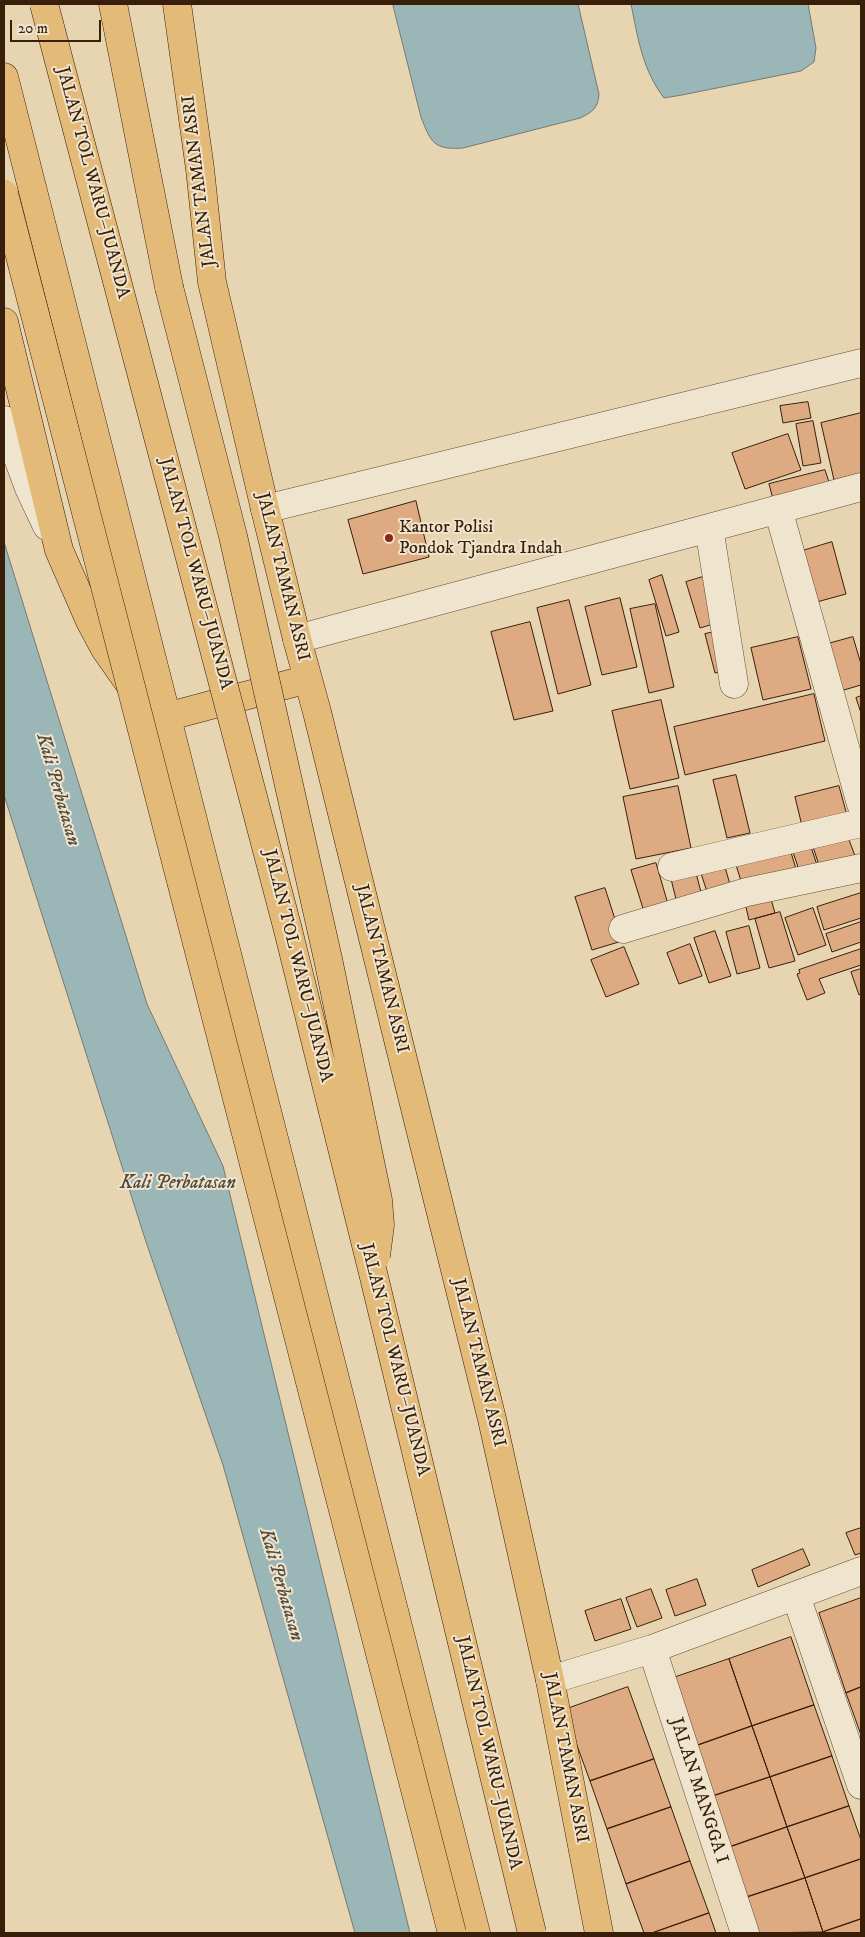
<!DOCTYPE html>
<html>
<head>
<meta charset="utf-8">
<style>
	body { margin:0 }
	#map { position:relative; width:865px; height:1937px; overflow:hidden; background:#e7d5b2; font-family:"IM FELL DW Pica",serif }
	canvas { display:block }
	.frame { position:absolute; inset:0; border:5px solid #391e0a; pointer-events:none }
	.scale { position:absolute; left:10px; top:20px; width:91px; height:22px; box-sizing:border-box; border:2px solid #391e0a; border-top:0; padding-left:6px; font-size:15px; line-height:18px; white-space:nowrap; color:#391e0a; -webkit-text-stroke:4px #efe4cd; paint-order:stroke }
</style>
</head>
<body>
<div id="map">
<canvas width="865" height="1937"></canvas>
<div class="frame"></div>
<div class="scale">20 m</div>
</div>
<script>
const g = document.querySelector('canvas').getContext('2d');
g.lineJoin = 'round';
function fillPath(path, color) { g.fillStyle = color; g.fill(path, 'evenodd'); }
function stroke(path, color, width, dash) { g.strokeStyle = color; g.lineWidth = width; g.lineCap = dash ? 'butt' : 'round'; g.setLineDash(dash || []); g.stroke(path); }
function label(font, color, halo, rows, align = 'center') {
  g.font = font + ' "IM FELL DW Pica",serif'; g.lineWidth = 4; g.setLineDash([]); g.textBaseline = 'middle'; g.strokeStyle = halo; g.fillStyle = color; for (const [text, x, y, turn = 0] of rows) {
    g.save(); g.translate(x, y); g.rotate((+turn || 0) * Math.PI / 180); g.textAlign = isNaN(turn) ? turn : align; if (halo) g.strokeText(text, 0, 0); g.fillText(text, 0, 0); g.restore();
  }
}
const water = new Path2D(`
	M 393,4 L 578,4 L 599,94 C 598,108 593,112 580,118 L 463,148 C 434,150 431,143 421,117 Z
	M 631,4 L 808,4 L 816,48 L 814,62 L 801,71 L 682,95 L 664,98 C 642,69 638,38 631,4 Z
	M 4,542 L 147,1004 L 223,1166 L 410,1933 L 355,1933 L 223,1465 L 146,1242 L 4,795 Z`);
fillPath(water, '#9bb6b7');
stroke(water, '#747972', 1);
const building = new Path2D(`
	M 808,402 L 811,418 L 783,423 L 780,406 Z
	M 861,413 L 861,473 L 834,480 L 821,423 Z
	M 813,421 L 821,463 L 803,466 L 796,424 Z
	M 788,434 L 801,470 L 745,489 L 732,453 Z
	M 825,470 L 831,488 L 774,503 L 769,484 Z
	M 416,501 L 429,557 L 363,574 L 348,520 Z
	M 832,542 L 846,594 L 813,603 L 799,552 Z
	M 662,575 L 679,632 L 666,636 L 649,580 Z
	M 706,576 L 720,622 L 700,628 L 686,582 Z
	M 620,598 L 637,667 L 602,675 L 585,607 Z
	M 569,600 L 591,685 L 558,694 L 537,608 Z
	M 655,604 L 674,687 L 649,693 L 630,609 Z
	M 530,622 L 553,711 L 514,720 L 491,632 Z
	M 719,631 L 728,670 L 715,673 L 705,634 Z
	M 798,637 L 811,689 L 763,700 L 751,648 Z
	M 853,637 L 861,664 L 861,685 L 837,692 L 824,645 Z
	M 814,694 L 825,741 L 685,775 L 674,727 Z
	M 861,696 L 861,713 L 856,698 Z
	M 661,700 L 679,778 L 630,789 L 612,711 Z
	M 736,775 L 750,833 L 727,838 L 713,780 Z
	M 678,786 L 691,848 L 636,859 L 623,797 Z
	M 839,786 L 848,819 L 803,830 L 795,797 Z
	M 846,832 L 857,861 L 822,874 L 812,844 Z
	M 809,841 L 817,865 L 799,870 L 791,846 Z
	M 790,849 L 796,869 L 742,884 L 736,865 Z
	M 722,857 L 732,891 L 709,898 L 698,864 Z
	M 656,863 L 670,911 L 646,918 L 631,870 Z
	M 694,865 L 704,904 L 679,911 L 669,871 Z
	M 605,888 L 622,941 L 592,950 L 575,897 Z
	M 769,892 L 775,913 L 749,920 L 744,899 Z
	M 861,893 L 861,918 L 824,930 L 817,907 Z
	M 813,908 L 826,945 L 798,955 L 785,918 Z
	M 780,912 L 795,961 L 769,968 L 755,919 Z
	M 861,922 L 861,942 L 832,952 L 826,934 Z
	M 749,926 L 760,968 L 737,974 L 726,932 Z
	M 715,931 L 731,976 L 709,983 L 694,938 Z
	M 690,944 L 702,976 L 679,984 L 667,953 Z
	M 624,947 L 639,984 L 606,997 L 591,960 Z
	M 861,949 L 861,965 L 819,979 L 825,993 L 807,1000 L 797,974 L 800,973 L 799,970 Z
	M 861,969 L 861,994 L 859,995 L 851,972 Z
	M 861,1528 L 861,1553 L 855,1555 L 846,1533 Z
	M 803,1549 L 810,1565 L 758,1587 L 752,1570 Z
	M 697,1579 L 706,1605 L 675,1616 L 666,1590 Z
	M 651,1589 L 662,1618 L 637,1627 L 626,1598 Z
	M 861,1598 L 861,1687 L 846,1693 L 819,1613 Z
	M 621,1599 L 631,1629 L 595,1641 L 585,1611 Z
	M 791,1637 L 814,1705 L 752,1726 L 729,1659 Z
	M 729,1659 L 752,1726 L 687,1749 L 664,1681 Z
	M 628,1687 L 654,1759 L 590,1781 L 564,1710 Z
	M 861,1687 L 861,1735 L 846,1693 Z
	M 814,1705 L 832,1756 L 770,1777 L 752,1726 Z
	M 752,1726 L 770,1777 L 704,1799 L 687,1749 Z
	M 832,1756 L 849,1806 L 787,1827 L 770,1777 Z
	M 654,1759 L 671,1807 L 607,1829 L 590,1781 Z
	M 770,1777 L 787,1827 L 721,1850 L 704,1799 Z
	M 849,1806 L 861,1840 L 861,1859 L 805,1878 L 787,1827 Z
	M 671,1807 L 690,1861 L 626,1884 L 607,1829 Z
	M 787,1827 L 805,1878 L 738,1900 L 721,1850 Z
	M 861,1859 L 861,1919 L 823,1932 L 805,1878 Z
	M 690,1861 L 709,1913 L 652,1933 L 644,1933 L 626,1884 Z
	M 805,1878 L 823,1932 L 749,1933 L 738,1900 Z
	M 709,1913 L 716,1933 L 652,1933 Z
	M 861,1919 L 861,1933 L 824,1933 L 823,1932 Z`);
fillPath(building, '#deaa81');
stroke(building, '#391e0a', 1);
const minor = new Path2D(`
	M 4,420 L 29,488 L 47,526
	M 265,509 L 861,363
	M 778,509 L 861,804
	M 709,528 L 734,684
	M 297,639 L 861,487
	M 672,867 L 861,823
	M 623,929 L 747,892 L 861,868
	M 796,1596 L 861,1785
	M 652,1649 L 745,1933
	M 550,1680 L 652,1649 L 861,1571`);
const major = new Path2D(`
	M 177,4 L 200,169 L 212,282 L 265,509 L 297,639 L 317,712 L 492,1419 L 550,1680 L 599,1933
	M 4,77 L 476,1933
	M 4,322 L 59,550 L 90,621 L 105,649 L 143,703 L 166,717 L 308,679`);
const highway = new Path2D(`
	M 113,4 L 169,287`);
stroke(minor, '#644c34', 29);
stroke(major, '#391e0a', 29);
stroke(highway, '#391e0a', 29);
stroke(minor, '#efe4cd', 28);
stroke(major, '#e4ba79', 28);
stroke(highway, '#e4ba79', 28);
const highwayBridge = new Path2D(`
	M 44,4 L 287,926 L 374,1277 L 532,1933
	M 4,194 L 452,1933
	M 169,287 L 233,536 L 328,959 L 378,1200 L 380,1225 L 376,1256`);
stroke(highwayBridge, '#391e0a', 29, []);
stroke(highwayBridge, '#e4ba79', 28);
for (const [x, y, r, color] of [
	[389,538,5,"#8f2418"]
]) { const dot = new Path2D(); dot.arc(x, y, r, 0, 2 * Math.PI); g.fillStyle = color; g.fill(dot); stroke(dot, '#efe4cd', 2); }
label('18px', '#391e0a', '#efe4cd', [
	["JALAN TAMAN ASRI",200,181,-97],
	["JALAN TOL WARU–JUANDA",92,183,75],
	["JALAN TOL WARU–JUANDA",195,574,75],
	["JALAN TAMAN ASRI",282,577,76],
	["JALAN TOL WARU–JUANDA",297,966,76],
	["JALAN TAMAN ASRI",381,969,76],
	["JALAN TOL WARU–JUANDA",394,1360,76],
	["JALAN TAMAN ASRI",478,1363,76],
	["JALAN TOL WARU–JUANDA",488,1753,77],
	["JALAN TAMAN ASRI",565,1758,79],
	["JALAN MANGGA I",698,1791,72]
]);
label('18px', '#391e0a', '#efe4cd', [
	["Kantor Polisi",399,528],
	["Pondok Tjandra Indah",399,549]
], 'left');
label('italic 19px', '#564c3e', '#efe4cd', [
	["Kali Perbatasan",57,790,74],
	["Kali Perbatasan",178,1184],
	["Kali Perbatasan",280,1585,74]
]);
</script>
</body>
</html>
